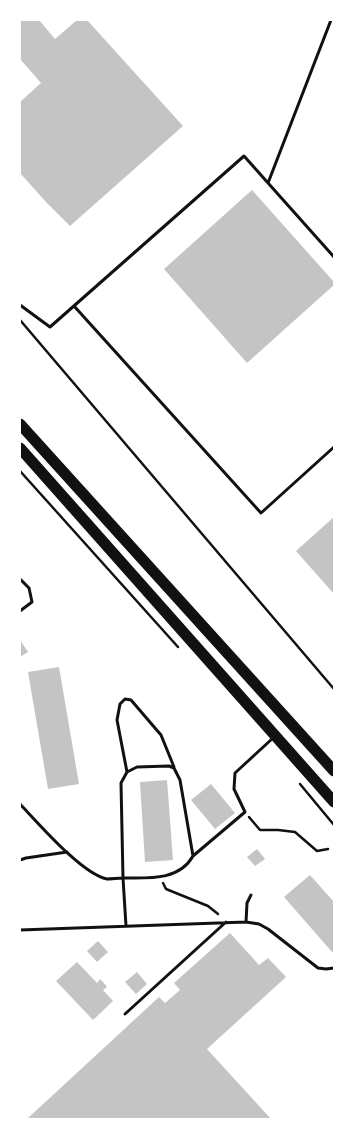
<!DOCTYPE html>
<html>
<head>
<meta charset="utf-8">
<style>
	body { margin:0 }
	#map { position:relative; width:354px; height:1139px; overflow:hidden; background:#fff; font-family:"Open Sans",sans-serif }
	canvas { display:block }
	.frame { position:absolute; inset:0; border:21px solid #fff; pointer-events:none }
</style>
</head>
<body>
<div id="map">
<canvas width="354" height="1139"></canvas>
<div class="frame"></div>
</div>
<script>
const g = document.querySelector('canvas').getContext('2d');
g.lineJoin = 'round';
function fillPath(path, color) { g.fillStyle = color; g.fill(path, 'evenodd'); }
function stroke(path, color, width, dash) { g.strokeStyle = color; g.lineWidth = width; g.lineCap = dash ? 'butt' : 'round'; g.setLineDash(dash || []); g.stroke(path); }
fillPath(new Path2D(`
	M 20,20 L 39,20 L 55,39 L 77,20 L 87,20 L 183,126 L 70,226 L 46,202 L 20,173 L 20,102 L 41,83 L 20,59 Z
	M 252,190 L 334,282 L 334,285 L 247,363 L 164,269 Z
	M 334,517 L 334,594 L 296,551 Z
	M 20,640 L 28,652 L 20,657 Z
	M 59,667 L 79,784 L 48,789 L 28,672 Z
	M 167,780 L 173,860 L 145,862 L 140,782 Z
	M 211,784 L 235,813 L 215,829 L 191,800 Z
	M 257,849 L 265,859 L 255,866 L 247,857 Z
	M 310,875 L 334,902 L 334,951 L 332,952 L 284,897 Z
	M 230,933 L 259,965 L 268,958 L 286,977 L 207,1049 L 271,1119 L 27,1119 L 159,997 L 165,1003 L 180,990 L 174,983 Z
	M 98,941 L 108,952 L 97,962 L 87,951 Z
	M 77,962 L 97,983 L 100,979 L 104,983 L 107,987 L 103,990 L 113,1001 L 93,1020 L 56,981 Z
	M 137,972 L 147,984 L 136,994 L 125,982 Z`), '#c4c4c4');
stroke(new Path2D(`
	M 20,320 L 334,689
	M 20,471 L 178,647
	M 300,784 L 334,825
	M 249,817 L 260,830 L 278,830 L 295,832 L 317,851 L 328,849
	M 163,883 L 166,889 L 208,906 L 218,914`), '#111', 2.5);
stroke(new Path2D(`
	M 268,183 L 331,20
	M 20,305 L 50,327 L 244,156 L 334,257
	M 74,306 L 261,513 L 334,447
	M 20,579 L 29,588 L 32,602 L 20,611
	M 127,772 L 117,720 L 120,704 L 125,699 L 131,700 L 161,735 L 174,767
	M 20,804 C 39,824 82,874 107,879 C 112,879 118,878 123,878 L 126,926
	M 193,856 L 180,780 L 174,768 L 169,766 L 137,767 L 127,772 L 121,783 L 123,878 C 148,878 179,881 193,856 L 245,812 L 234,789 L 235,773 L 273,738
	M 20,860 L 26,858 L 67,852
	M 246,922 L 247,903 L 251,895
	M 20,930 L 246,922 L 259,924 L 268,929 L 318,968 L 326,969 L 334,968
	M 125,1014 L 226,922`), '#111', 3);
stroke(new Path2D(`
	M 20,424 L 334,771
	M 20,448 L 334,802`), '#111', 11);
</script>
</body>
</html>
